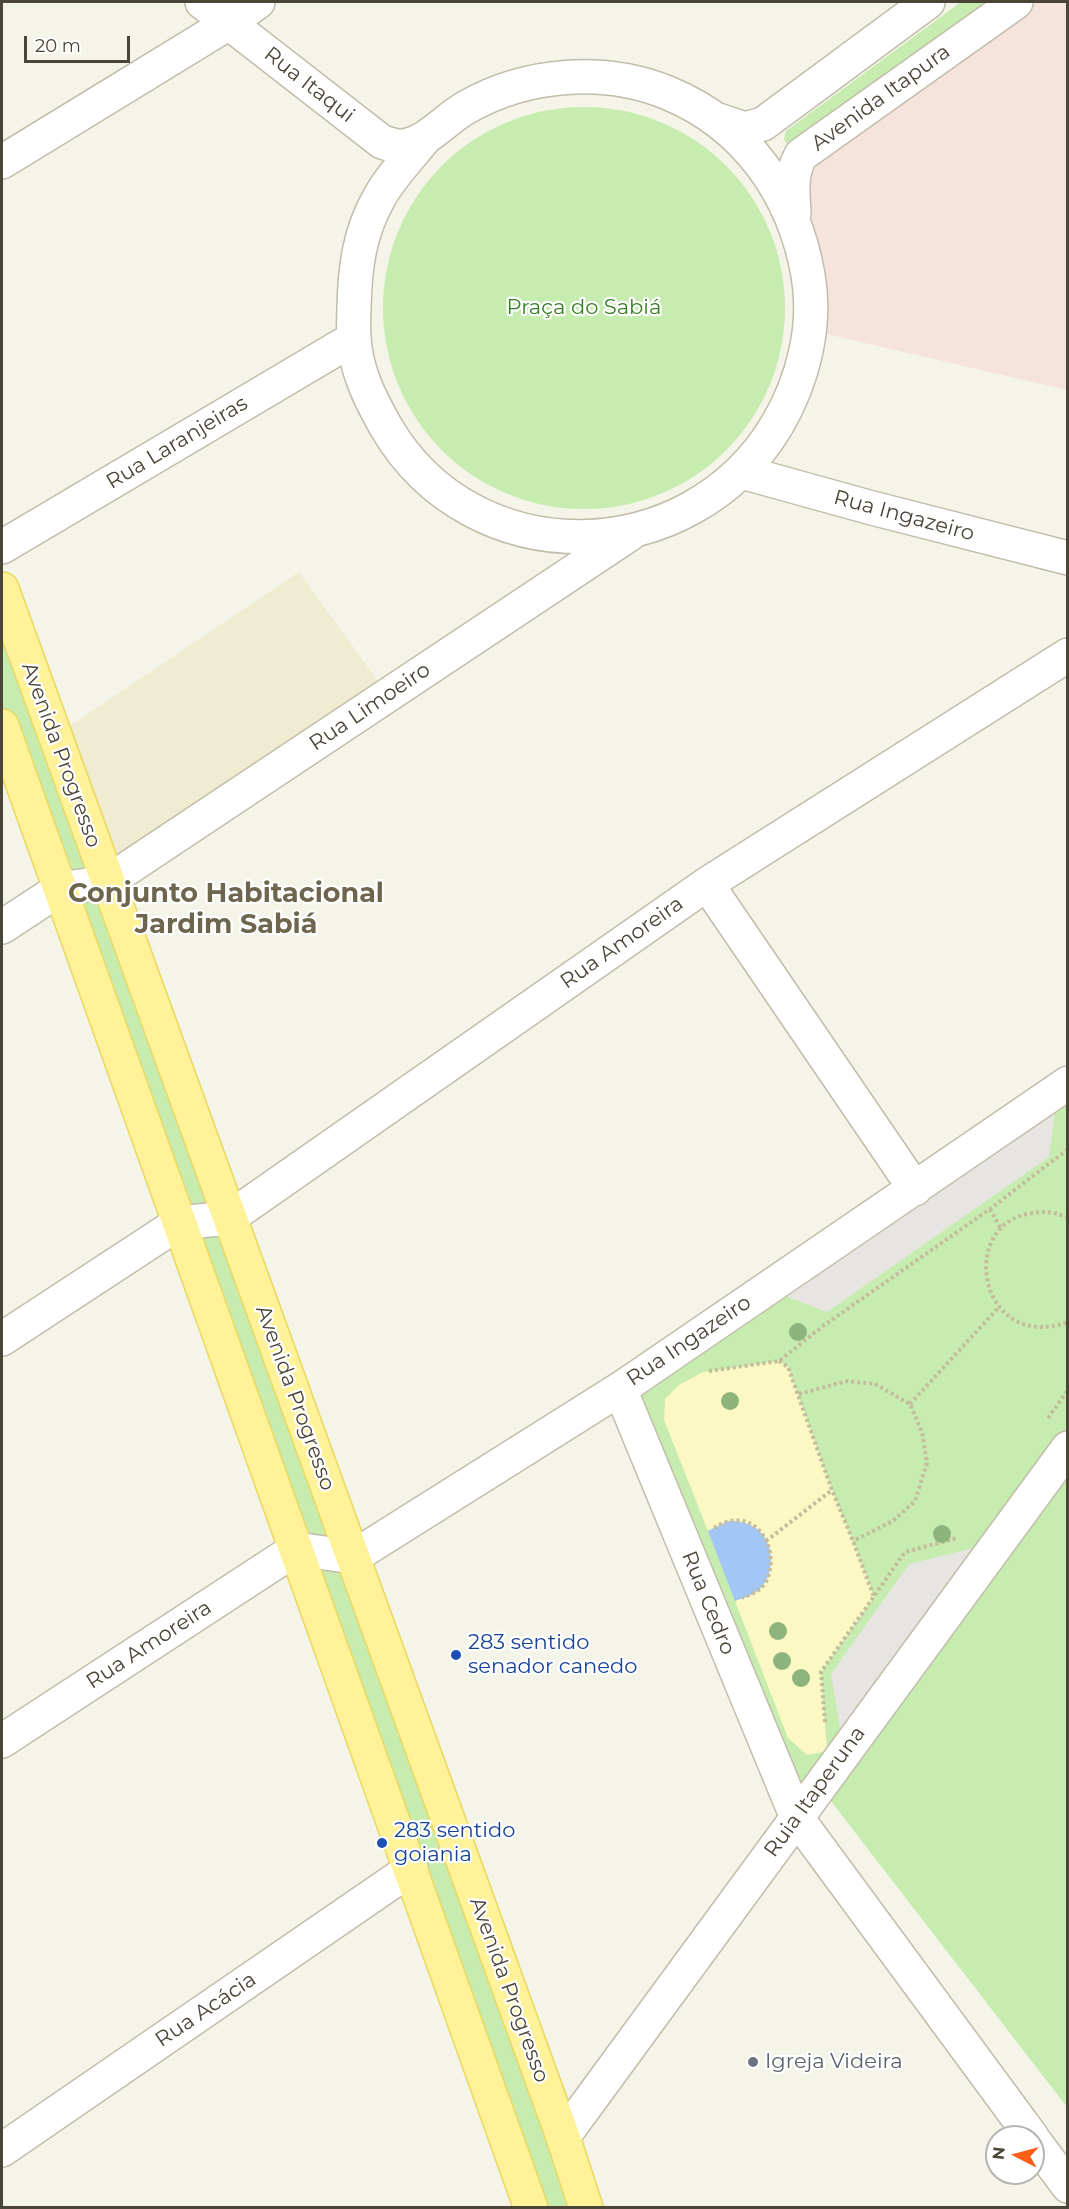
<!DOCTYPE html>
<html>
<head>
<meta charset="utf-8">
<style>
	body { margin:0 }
	#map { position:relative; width:1069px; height:2209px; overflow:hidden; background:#f5f4e9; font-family:Montserrat,sans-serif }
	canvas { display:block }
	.frame { position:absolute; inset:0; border:3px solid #4a4537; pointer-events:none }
	.north { position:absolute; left:985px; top:2125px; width:60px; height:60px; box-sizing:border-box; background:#fff; border:2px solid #b7b5af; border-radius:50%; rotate:276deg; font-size:16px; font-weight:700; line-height:24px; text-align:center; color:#4a4537 }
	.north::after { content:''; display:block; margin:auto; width:21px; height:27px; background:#ff5e16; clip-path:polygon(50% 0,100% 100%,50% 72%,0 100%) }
	.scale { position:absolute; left:24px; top:36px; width:106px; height:27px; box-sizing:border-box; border:3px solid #4a4537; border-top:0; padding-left:8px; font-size:18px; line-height:21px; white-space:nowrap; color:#4a4537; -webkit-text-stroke:4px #fff; paint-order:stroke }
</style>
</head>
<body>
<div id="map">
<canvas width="1069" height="2209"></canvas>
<div class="frame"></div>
<div class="north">N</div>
<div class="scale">20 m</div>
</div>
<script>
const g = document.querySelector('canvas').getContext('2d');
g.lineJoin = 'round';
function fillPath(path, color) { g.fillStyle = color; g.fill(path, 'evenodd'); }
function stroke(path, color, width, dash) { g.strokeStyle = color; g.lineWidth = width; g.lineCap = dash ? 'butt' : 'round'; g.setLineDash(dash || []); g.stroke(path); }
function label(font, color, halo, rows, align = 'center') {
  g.font = font + ' Montserrat,sans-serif'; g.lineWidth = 4.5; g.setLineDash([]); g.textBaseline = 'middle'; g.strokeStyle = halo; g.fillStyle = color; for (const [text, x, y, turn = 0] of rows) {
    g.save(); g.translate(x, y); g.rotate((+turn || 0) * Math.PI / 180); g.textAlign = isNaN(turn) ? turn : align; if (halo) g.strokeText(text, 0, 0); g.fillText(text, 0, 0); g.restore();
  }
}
fillPath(new Path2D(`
	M 299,572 L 388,695 L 107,882 L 55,736 Z`), '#efecd2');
fillPath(new Path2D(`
	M 1019,2 L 1067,2 L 1067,390 L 809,330 L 794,171 Z`), '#f6e4dc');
fillPath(new Path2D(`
	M 961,2 L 993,2 L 795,148 L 788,146 L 784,139 L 786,131 Z
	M383 308a201 201 0 1 1 402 0a201 201 0 1 1-402 0Z
	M 2,589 L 586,2207 L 516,2207 L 2,726 Z
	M 1067,1083 L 1067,2107 L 820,1787 L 797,1818 L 620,1389 Z`), '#c7ecb0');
fillPath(new Path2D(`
	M 779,1361 L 788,1367 L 832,1490 L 853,1541 L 874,1597 L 821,1672 L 827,1751 L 807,1755 L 788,1738 L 735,1601 C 763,1589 775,1578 769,1546 L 728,1521 L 708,1531 L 664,1420 L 665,1399 L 679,1385 L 703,1372 Z`), '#fbf8c3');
fillPath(new Path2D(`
	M 1058,1090 L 1049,1157 L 827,1312 L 767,1289 Z
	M 998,1542 L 844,1753 L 831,1674 L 909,1564 Z`), '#e7e5e1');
fillPath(new Path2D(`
	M 728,1521 C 738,1521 747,1522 756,1528 C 774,1541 776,1572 761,1588 C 754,1595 744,1598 735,1601 L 708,1531 Z`), '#a2c6f5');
const minor = new Path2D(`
	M 202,2 L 382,142 C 389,144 397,147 403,146 C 429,142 445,119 467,107 C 527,73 604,67 668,93 C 746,125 794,194 808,275 C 817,326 803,381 777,425 C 690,571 473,576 386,427 C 370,399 355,369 354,336 C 353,327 354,316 354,307 C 355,268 359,233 379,198 C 390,177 409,158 424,139
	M 715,119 L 745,129 L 763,124 L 928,2
	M 2,162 L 229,23 L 258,2
	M 794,214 C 793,193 790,174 801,155 L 1016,2
	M 742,472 L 872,508 L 1068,558
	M 2,547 L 353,339
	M 707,884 L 915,1189
	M 2,927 L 60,889 L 107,882 L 630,534
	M 2,1339 L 179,1223 L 229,1218 L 707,884 L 1068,655
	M 620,1389 L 797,1818 L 1032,2137
	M 2,1741 L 296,1549 L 353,1557 L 620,1389 L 1068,1083
	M 1033,2139 L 1068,2186
	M 2,2150 L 411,1869`);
const tertiary = new Path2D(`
	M 563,2137 L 1068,1448`);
const primary = new Path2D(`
	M 2,589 L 563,2137 L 586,2208
	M 2,726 L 531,2208`);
stroke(minor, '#c2bdab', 36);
stroke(tertiary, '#c2bdab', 36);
stroke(primary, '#ebd861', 36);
stroke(new Path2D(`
	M 990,1209 L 1001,1229
	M 1068,1218 C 1054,1211 1042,1211 1027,1214 C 957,1229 981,1353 1068,1322
	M 779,1361 L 788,1367 L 832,1490 L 853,1541 L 874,1597
	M 709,1371 L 779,1361 L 823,1326 L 990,1209 L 1068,1149
	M 799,1394 L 847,1381 L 875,1384 L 910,1404 L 922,1432 L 927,1463 L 915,1501 L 893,1521 L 853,1541
	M 910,1404 L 999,1307
	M 1048,1418 L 1068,1390
	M 714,1528 C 718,1526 722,1523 727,1522 C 762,1511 783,1559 763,1586 C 758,1592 749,1595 742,1598
	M 766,1541 L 832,1490
	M 825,1722 L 821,1672 L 905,1552 L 957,1538`), '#c4bc9b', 4, [3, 3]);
stroke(minor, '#fff', 33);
stroke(tertiary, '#fff', 33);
stroke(primary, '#fff298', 33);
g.fillStyle = '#8eb47d';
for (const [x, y] of [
	[798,1332],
	[730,1401],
	[942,1534],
	[778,1631],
	[782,1661],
	[801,1678]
]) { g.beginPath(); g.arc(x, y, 9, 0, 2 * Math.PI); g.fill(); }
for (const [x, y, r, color] of [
	[456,1655,6,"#1a4fb4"],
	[382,1843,6,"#1a4fb4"],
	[753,2062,6,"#6b7280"]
]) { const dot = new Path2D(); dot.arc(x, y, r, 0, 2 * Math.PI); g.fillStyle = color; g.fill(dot); stroke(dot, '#fff', 2); }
label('21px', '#4a4537', '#fff', [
	["Rua Itaqui",309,85,38],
	["Avenida Itapura",881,98,-36],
	["Rua Laranjeiras",177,443,-31],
	["Rua Ingazeiro",904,516,15],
	["Rua Limoeiro",370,707,-34],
	["Avenida Progresso",61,755,70],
	["Rua Amoreira",622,943,-35],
	["Rua Ingazeiro",689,1341,-34],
	["Avenida Progresso",295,1398,70],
	["Rua Cedro",708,1603,68],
	["Rua Amoreira",149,1645,-33],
	["Ruia Itaperuna",815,1792,-54],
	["Avenida Progresso",509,1990,70],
	["Rua Acácia",206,2010,-34]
]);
label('21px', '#398025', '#fff', [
	["Praça do Sabiá",584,308]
]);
label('21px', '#164399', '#fff', [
	["283 sentido",468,1643],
	["senador canedo",468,1667],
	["283 sentido",394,1831],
	["goiania",394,1855]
], 'left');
label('21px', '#5b616d', '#fff', [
	["Igreja Videira",765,2062]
], 'left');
label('bold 27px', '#6d654d', '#fff', [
	["Conjunto Habitacional",226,894],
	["Jardim Sabiá",226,925]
]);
</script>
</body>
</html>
